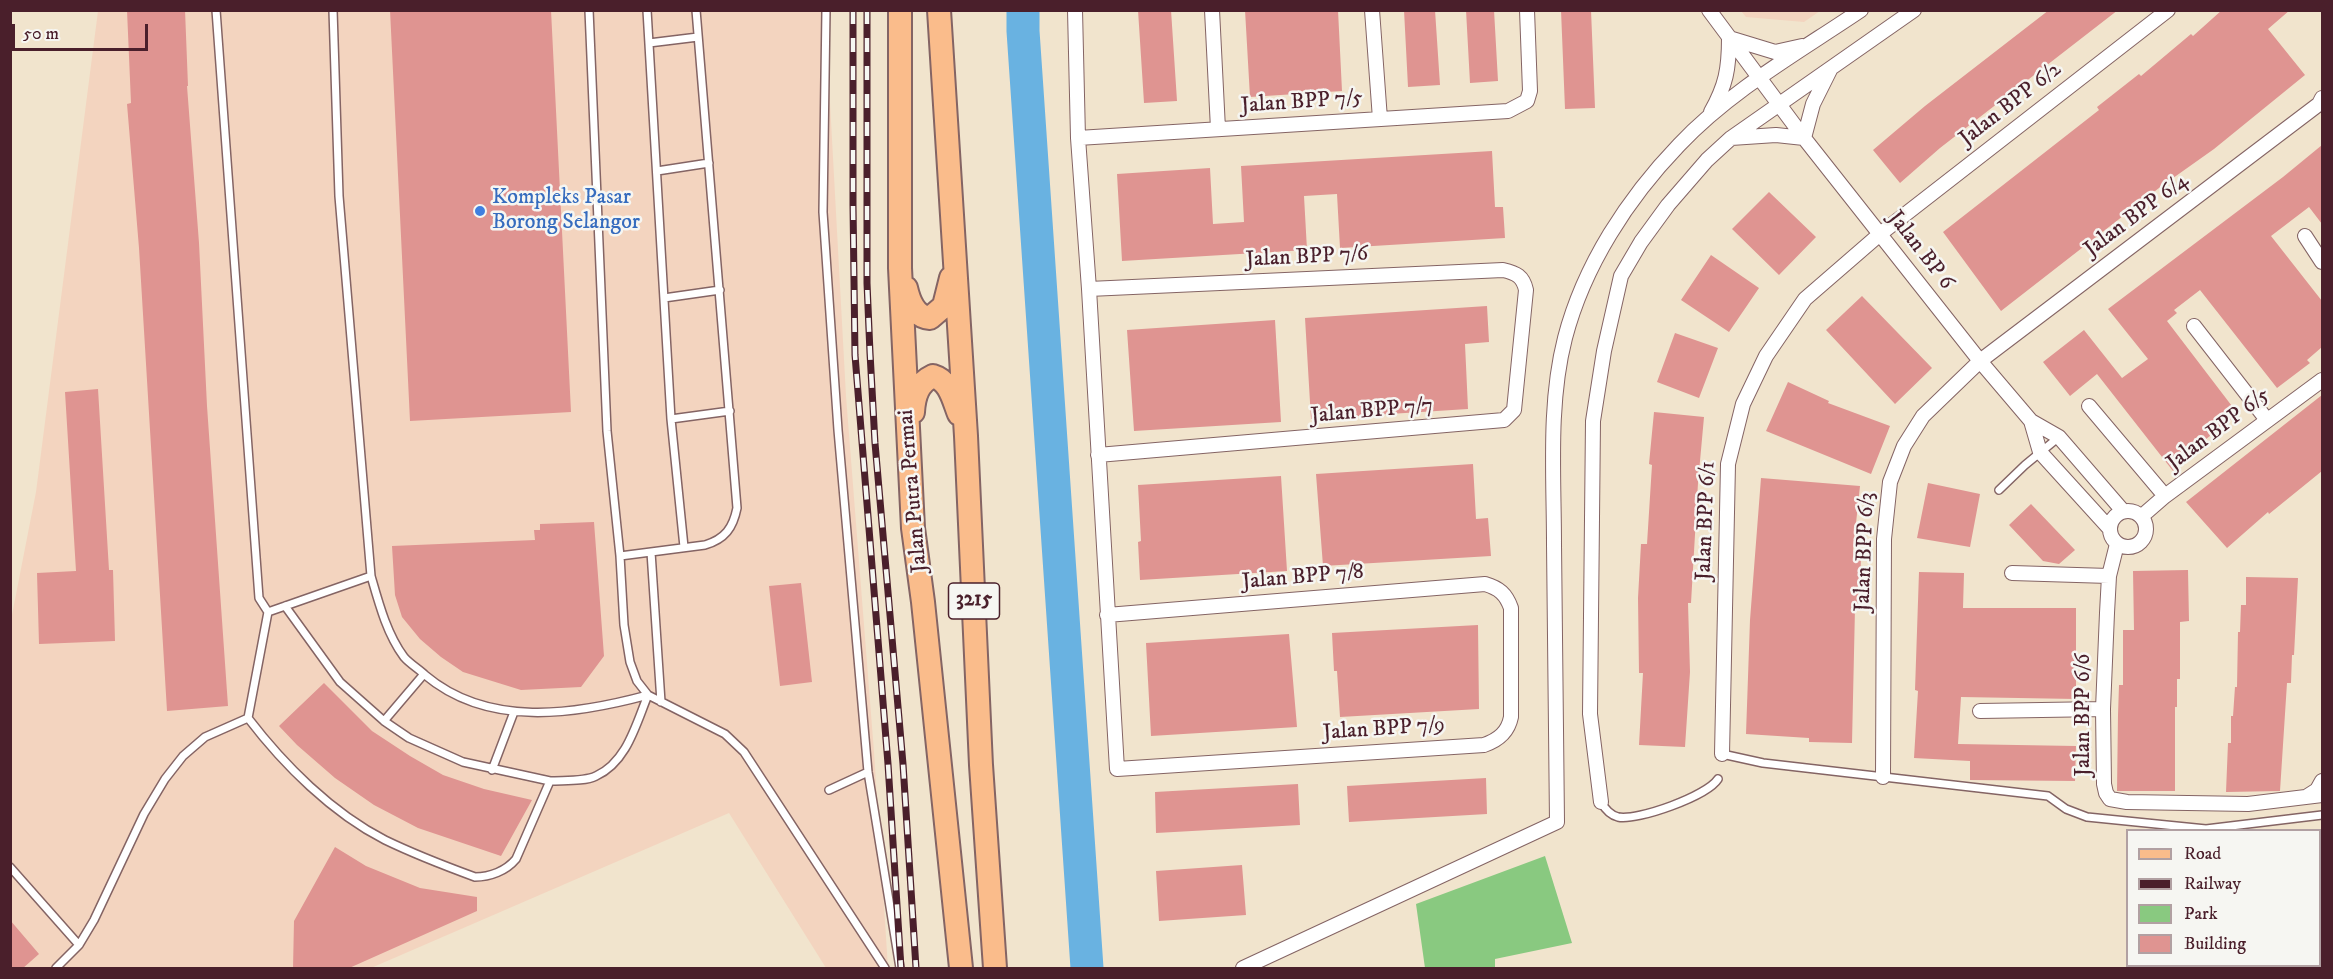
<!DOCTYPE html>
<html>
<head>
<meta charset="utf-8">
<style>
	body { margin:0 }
	#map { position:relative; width:2333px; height:979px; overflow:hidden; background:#f1e4cd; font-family:"IM FELL DW Pica",serif }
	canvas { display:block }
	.frame { position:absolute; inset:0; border:12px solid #4a1f2b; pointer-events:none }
	.legend { position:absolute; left:2126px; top:829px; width:195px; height:138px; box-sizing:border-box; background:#f6f6f2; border:2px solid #b1a0a2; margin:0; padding:8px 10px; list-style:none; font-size:18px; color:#4a1f2b }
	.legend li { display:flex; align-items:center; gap:12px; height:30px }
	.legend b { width:30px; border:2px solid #b1a0a2 }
	.scale { position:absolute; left:12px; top:24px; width:136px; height:27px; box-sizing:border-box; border:3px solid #4a1f2b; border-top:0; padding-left:8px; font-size:18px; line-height:21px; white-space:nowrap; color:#4a1f2b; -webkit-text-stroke:4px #f6f6f2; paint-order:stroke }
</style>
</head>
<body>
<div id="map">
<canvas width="2333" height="979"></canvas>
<div class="frame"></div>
<ul class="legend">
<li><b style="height:8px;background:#fabc8b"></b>Road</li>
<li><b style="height:8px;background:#4a1f2b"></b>Railway</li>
<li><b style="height:16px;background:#89c980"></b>Park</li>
<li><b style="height:16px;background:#df9491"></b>Building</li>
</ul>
<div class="scale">50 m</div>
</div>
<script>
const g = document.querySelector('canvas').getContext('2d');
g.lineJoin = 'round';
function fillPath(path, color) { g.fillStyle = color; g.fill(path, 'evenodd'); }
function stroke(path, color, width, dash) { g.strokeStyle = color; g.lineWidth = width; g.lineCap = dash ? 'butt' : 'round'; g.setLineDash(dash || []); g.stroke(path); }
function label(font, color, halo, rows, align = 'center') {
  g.font = font + ' "IM FELL DW Pica",serif'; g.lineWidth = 5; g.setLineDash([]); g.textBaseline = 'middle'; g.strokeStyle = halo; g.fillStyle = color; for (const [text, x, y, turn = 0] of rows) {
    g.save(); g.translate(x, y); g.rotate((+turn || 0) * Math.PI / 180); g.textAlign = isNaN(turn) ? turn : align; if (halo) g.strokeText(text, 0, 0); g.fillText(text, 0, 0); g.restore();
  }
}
fillPath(new Path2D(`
	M 98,11 L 825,11 L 846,396 L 874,752 L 888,968 L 826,968 L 729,813 L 371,968 L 11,968 L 11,620 L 36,492 Z
	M 1741,11 L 1820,11 L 1804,22 L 1746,17 Z`), '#f3d4bf');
fillPath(new Path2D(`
	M 1545,856 L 1572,943 L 1495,959 L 1495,968 L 1425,968 L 1416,904 Z`), '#89c980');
stroke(new Path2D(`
	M 1023,10 L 1023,31 L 1087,968`), '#69b2e1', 33);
fillPath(new Path2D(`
	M 127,10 L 185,10 L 188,86 L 187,86 L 199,243 L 207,406 L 228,706 L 167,711 L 139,248 L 127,104 L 131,103 Z
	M 390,10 L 551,10 L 571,412 L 410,421 Z
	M 1138,10 L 1171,10 L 1177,101 L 1144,103 Z
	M 1245,10 L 1338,10 L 1342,91 L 1250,97 Z
	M 1404,10 L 1435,10 L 1440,85 L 1408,87 Z
	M 1466,10 L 1494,10 L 1498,81 L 1470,83 Z
	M 1561,10 L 1591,10 L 1595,108 L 1565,109 Z
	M 2049,10 L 2118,10 L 1940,148 L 1900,183 L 1873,150 L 1925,106 Z
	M 2222,10 L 2290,10 L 2268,29 L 2305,75 L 2214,149 L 2159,188 L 2001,311 L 1943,232 L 2099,110 L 2097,107 L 2139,74 L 2141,76 L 2191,34 L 2193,36 Z
	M 2322,145 L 2322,224 L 2309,207 L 2271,236 L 2322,301 L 2322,347 L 2307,360 L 2310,363 L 2277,388 L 2200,290 L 2174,310 L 2177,313 L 2167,321 L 2238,414 L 2201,443 L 2204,446 L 2173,471 L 2097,374 L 2070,396 L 2043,362 L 2084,330 L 2122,378 L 2148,359 L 2108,309 L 2283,177 Z
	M 1492,151 L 1495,207 L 1503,207 L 1505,238 L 1340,248 L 1337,194 L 1304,196 L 1307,250 L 1122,261 L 1117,174 L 1210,168 L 1213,224 L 1244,222 L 1241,166 Z
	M 1769,192 L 1816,237 L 1779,275 L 1732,229 Z
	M 1711,255 L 1759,288 L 1729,332 L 1681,300 Z
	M 1862,296 L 1932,368 L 1895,404 L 1826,330 Z
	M 1487,306 L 1489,342 L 1465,344 L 1468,409 L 1311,419 L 1305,318 Z
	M 1275,320 L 1281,422 L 1134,431 L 1127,330 Z
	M 1675,333 L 1718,348 L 1699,398 L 1657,382 Z
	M 1788,382 L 1829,401 L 1828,403 L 1890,426 L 1871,474 L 1766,431 Z
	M 98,389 L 109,570 L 113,570 L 115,641 L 39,644 L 37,573 L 76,571 L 65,392 Z
	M 2322,395 L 2322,471 L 2269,514 L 2268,512 L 2227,548 L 2186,502 Z
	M 1654,412 L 1704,417 L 1698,483 L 1691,603 L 1688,603 L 1690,672 L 1685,747 L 1639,745 L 1643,673 L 1639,673 L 1638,598 L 1641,544 L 1647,544 L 1652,465 L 1649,464 Z
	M 1473,464 L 1476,519 L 1488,518 L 1491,556 L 1323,566 L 1316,474 Z
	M 1281,476 L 1287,571 L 1140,580 L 1138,542 L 1141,541 L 1138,485 Z
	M 1761,478 L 1860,486 L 1853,551 L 1861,552 L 1860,608 L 1855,608 L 1852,743 L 1809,742 L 1809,738 L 1746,734 L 1750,620 Z
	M 1928,483 L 1980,494 L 1970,547 L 1917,538 Z
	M 2031,504 L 2075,550 L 2059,564 L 2043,561 L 2009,525 Z
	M 594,522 L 604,656 L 581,687 L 521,690 L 463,672 L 441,657 L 420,639 L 402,617 L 395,595 L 392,546 L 535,540 L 534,530 L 540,530 L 540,524 Z
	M 2188,570 L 2189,621 L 2180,622 L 2180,679 L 2177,679 L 2177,707 L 2175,707 L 2175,791 L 2117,791 L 2118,715 L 2119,685 L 2123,685 L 2123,630 L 2134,630 L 2133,571 Z
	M 1919,572 L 1964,573 L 1963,608 L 2076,608 L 2076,699 L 1961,697 L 1958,744 L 2076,746 L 2075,781 L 1970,780 L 1970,761 L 1914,758 L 1918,691 L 1915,690 Z
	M 2246,577 L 2298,578 L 2294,655 L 2292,655 L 2291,683 L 2287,683 L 2280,791 L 2226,792 L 2228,743 L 2231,743 L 2231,716 L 2233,716 L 2235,687 L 2237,687 L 2238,632 L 2240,632 L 2241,605 L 2246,605 Z
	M 801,583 L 812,682 L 780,686 L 769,586 Z
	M 1478,625 L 1479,709 L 1340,717 L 1337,671 L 1334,671 L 1332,633 Z
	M 1289,634 L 1297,727 L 1151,736 L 1146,643 Z
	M 324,683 L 372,731 L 410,756 L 443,775 L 484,789 L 532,800 L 501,856 L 418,828 L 374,805 L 335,778 L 297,745 L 279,726 Z
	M 1486,778 L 1487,814 L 1349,822 L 1347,786 Z
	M 1298,784 L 1300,825 L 1156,833 L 1155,792 Z
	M 335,847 L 366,866 L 420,888 L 477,897 L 477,911 L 347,969 L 293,969 L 294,921 Z
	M 1242,865 L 1246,915 L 1159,921 L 1156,871 Z
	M 10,920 L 39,954 L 22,969 L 10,969 Z`), '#df9491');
const service = new Path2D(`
	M 216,10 L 259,598 L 268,612 L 371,576
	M 333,10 L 339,196 L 371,576 C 379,604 387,634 404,657 C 410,664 419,669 425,675 C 488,728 574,715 648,695
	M 589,10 L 607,431 L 620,556 L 624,625 L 630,662 L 637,681 L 648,695 L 725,734 L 744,752 L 885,968
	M 647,10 L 671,419 L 684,547
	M 826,10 L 823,212 L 838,430 L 868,772 L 900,968
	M 649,43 L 698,37
	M 657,171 L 709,163
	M 664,298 L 720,290
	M 671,419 L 730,411
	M 1999,490 L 2025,465 L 2059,437
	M 651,552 L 661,702
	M 620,556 L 705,545 C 725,539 733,528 737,508 L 696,10
	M 285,606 L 340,682 L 384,721 L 409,738 L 463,762 L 550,781
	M 268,612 L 248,718 C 284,765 332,813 385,840 C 414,854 445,866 475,877 C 490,877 506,871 516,859 L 550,781 C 563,780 584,782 596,776 C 627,762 636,724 648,695
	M 384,721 L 424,674
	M 1722,754 L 1763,763 L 2048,796 L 2066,809 L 2087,817 L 2206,829 L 2322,815
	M 492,770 L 514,712
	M 829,790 L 868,772
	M 1601,802 C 1605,809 1610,815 1618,817 C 1638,821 1707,796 1718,779
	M 10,867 L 79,945
	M 56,968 L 79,945 L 94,920 L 144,814 L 165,779 L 183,756 L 205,737 L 248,718`);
const minor = new Path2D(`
	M 1075,10 L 1078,138 L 1089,289 L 1117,769 L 1484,745 C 1499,740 1508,732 1511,717 L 1511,608 C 1506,594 1499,588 1485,584 L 1107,615
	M 1212,10 L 1218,129
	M 1372,10 L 1380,119
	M 1709,10 L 1804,138 L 1980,361 L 2031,421 L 2059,437 L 2123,511
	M 1729,38 L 1775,52 L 1802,46
	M 1711,112 C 1726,85 1729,69 1729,38
	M 1078,138 L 1508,111 L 1527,101 L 1530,91 L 1527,10
	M 1731,138 L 1776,135 L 1804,138
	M 1804,138 L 1813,104 L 1830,70
	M 2305,236 L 2322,262
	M 1089,289 L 1503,270 C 1516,273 1523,276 1526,290 L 1514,410 L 1504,420 L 1098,455
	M 2194,326 L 2267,420
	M 2089,406 L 2165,496
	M 2031,421 L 2040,452 L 2110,529
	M2110 529a18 18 0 1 1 36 0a18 18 0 1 1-36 0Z
	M 2142,516 L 2165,496 L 2322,380
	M 2117,544 L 2109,576 L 2107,613 L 2103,709 L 2104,784 L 2106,793 L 2110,799 L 2127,802 L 2248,804 L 2322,795
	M 2012,573 L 2109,576
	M 1980,711 L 2103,709
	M 1722,754 L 1728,464 L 1743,404 L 1766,356 L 1805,299 L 1880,234 L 2168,10
	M 1883,777 L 1884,539 L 1890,482 L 1904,446 L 1923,416 L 1980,361 L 2319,104 L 2322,98
	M 2306,797 L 2317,790 L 2322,781
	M 1601,802 L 1590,714 L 1593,421 L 1604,351 L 1621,276 L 1641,242 L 1668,205 L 1707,160 L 1731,138 L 1914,10
	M 1243,968 L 1557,822 C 1556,730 1555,637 1554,544 C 1554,476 1548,404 1565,338 C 1584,265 1628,198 1679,145 C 1731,90 1799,52 1861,10`);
const primary = new Path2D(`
	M 900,10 L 900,268 L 913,528 L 923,602 L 961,968
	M 939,10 L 966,436 L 981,765 L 995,968
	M 906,288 C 909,301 915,317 930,318 L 944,306 L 951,278
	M 913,412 C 914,396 918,383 933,376 C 950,381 953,399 959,414`);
stroke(service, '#846464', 10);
stroke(minor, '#846464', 16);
stroke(primary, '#846464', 26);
stroke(service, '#fff', 7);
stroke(minor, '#fff', 14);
stroke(primary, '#fabc8b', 22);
const rail = new Path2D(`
	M 853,10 L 853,205 L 855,355 L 888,764 L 901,968
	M 867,10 L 867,283 L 870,353 L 875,443 L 903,764 L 916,968`);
stroke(rail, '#4a1f2b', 7);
stroke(rail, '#f6f6f2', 4.5, [14]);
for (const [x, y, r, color] of [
	[480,211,6,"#3f7fe0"]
]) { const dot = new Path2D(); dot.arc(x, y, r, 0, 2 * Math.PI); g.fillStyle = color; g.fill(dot); stroke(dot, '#f6f6f2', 2); }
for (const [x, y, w] of [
	[974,601,51]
]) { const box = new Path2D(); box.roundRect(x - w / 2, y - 18, w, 36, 4.5); g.fillStyle = '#f6f6f2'; g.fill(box); stroke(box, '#4a1f2b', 1.5); }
label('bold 21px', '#4a1f2b', null, [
	["3215",974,601]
]);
label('22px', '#4a1f2b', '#f6f6f2', [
	["Jalan BPP 7/5",1302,103,-4],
	["Jalan BPP 6/2",2011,105,-38],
	["Jalan BPP 6/4",2137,216,-37],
	["Jalan BP 6",1920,251,52],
	["Jalan BPP 7/6",1307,258,-3],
	["Jalan BPP 7/7",1372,412,-5],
	["Jalan BPP 6/5",2219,430,-37],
	["Jalan Putra Permai",914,491,-95],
	["Jalan BPP 6/1",1707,521,-88],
	["Jalan BPP 6/3",1866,552,-88],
	["Jalan BPP 7/8",1303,578,-5],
	["Jalan BPP 6/6",2084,715,-90],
	["Jalan BPP 7/9",1384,730,-4]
]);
label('22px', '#366cbe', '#f6f6f2', [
	["Kompleks Pasar",492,198],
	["Borong Selangor",492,223]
], 'left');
</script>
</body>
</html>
